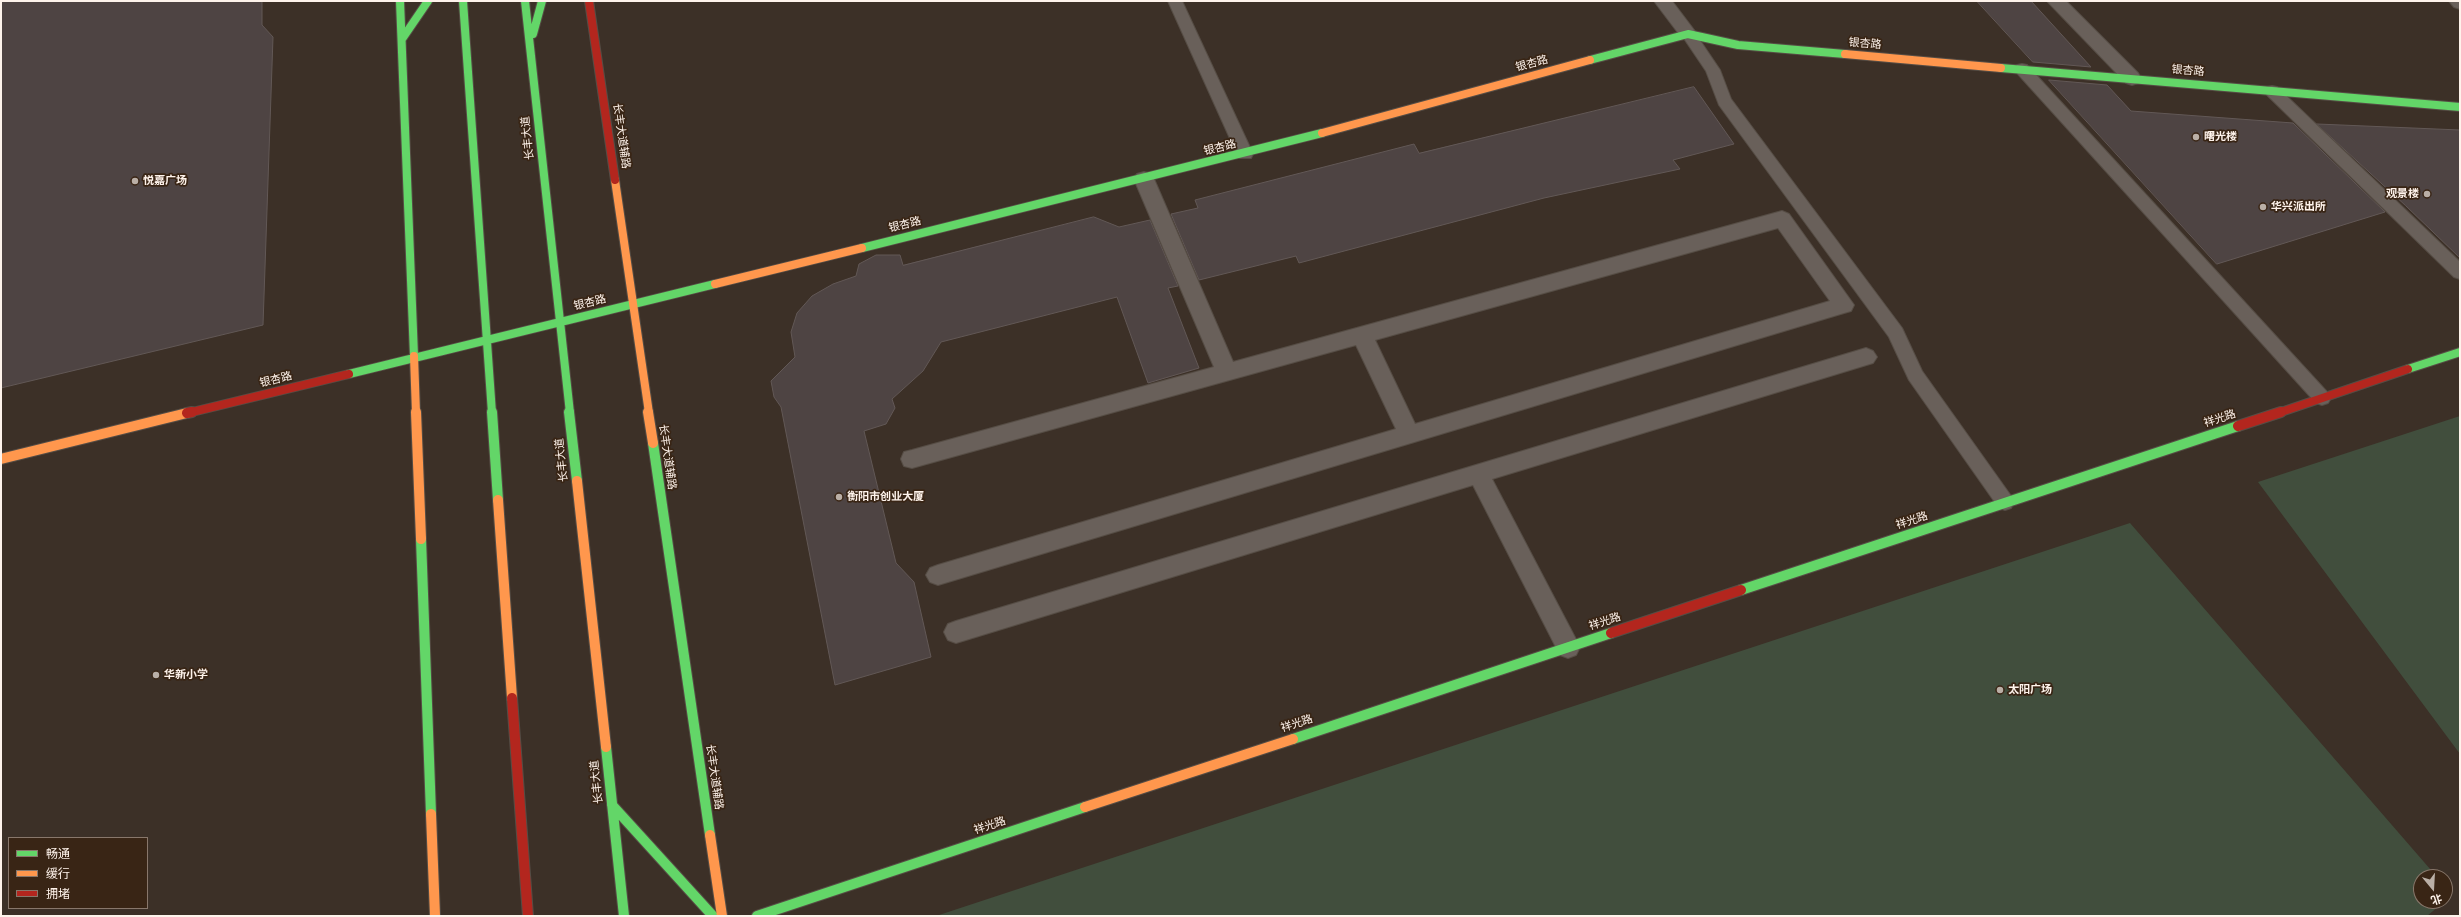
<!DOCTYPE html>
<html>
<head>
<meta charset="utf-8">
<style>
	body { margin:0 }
	#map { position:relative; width:2461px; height:917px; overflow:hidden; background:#3c3027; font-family:"Times New Roman","Noto Sans SC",serif }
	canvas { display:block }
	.frame { position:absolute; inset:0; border:2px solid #fef3eb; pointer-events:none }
	.legend { position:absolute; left:8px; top:837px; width:140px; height:72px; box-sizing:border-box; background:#392515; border:1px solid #88776b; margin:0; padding:5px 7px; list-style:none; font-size:12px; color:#fef3eb }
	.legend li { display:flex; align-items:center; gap:8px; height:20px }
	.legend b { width:20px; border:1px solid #88776b }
	.north { position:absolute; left:2413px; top:869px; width:40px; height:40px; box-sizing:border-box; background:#392515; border:1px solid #88776b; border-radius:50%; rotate:162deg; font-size:11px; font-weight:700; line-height:16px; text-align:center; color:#fef3eb }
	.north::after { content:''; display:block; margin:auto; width:14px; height:18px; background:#baafa6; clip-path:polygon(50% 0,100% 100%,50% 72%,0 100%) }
</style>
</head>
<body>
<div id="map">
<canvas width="2461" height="917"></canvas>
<div class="frame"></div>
<ul class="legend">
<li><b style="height:5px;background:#63d668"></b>畅通</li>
<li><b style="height:5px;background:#ff974d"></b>缓行</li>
<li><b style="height:5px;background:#b3261e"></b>拥堵</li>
</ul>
<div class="north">北</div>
</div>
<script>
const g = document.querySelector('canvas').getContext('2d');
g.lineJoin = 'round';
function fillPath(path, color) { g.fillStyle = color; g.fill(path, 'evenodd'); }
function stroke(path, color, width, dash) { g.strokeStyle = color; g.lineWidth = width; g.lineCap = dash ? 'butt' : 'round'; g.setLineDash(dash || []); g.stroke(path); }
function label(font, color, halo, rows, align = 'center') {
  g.font = font + ' "Times New Roman","Noto Sans SC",serif'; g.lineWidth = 3.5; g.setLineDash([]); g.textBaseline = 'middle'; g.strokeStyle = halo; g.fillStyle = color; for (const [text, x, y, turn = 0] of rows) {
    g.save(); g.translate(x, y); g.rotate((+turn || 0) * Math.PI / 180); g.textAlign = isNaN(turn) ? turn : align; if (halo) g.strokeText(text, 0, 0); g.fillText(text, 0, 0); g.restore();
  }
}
fillPath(new Path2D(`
	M 2460,416 L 2460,754 L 2258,482 Z
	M 2130,523 L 2437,877 L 2421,877 L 2421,901 L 2445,901 L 2427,916 L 936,916 Z`), '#414e3d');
const building = new Path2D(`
	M 1,1 L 262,1 L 262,25 L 273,37 L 263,325 L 1,388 Z
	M 1977,1 L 2031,1 L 2091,67 L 2033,62 Z
	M 2049,80 L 2107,85 L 2131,111 L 2293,123 L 2385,212 L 2217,264 Z
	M 1694,87 L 1734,144 L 1673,160 L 1680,169 L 1544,198 L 1299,263 L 1296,256 L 1199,280 L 1171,214 L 1198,208 L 1195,200 L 1414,144 L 1419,153 Z
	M 2317,124 L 2460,130 L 2460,258 L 2406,206 Z
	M 1094,217 L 1119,227 L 1150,220 L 1178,286 L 1168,288 L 1199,368 L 1148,383 L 1117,297 L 941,342 L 923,371 L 892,399 L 895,408 L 886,424 L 864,431 L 896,563 L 914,582 L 931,657 L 835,685 L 781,407 L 774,397 L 771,381 L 795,357 L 791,332 L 797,313 L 812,296 L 833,284 L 856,276 L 859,264 L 876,255 L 900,255 L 903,265 Z`);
fillPath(building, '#4e4443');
stroke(building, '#625856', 1);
const lane = new Path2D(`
	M 1168,1 L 1182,1 L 1253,154 L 1251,158 L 1239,158 L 1237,154 Z
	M 1688,29 L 1693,30 L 1720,70 L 1731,99 L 1902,328 L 1922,371 L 2011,496 L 2014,502 L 2011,508 L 2005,510 L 1999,508 L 1909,380 L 1889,337 L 1719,105 L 1706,71 L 1681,34 L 1683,30 Z
	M 2022,64 L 2027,65 L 2328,393 L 2331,398 L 2328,403 L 2322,405 L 2316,403 L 2017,73 L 2015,69 L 2017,65 Z
	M 2272,86 L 2277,87 L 2460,262 L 2460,279 L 2454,277 L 2267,95 L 2264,91 L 2267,87 Z`);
const street = new Path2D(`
	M 1654,1 L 1672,1 L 1697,34 L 1694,38 L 1688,40 L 1682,38 Z
	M 2047,1 L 2066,1 L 2138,73 L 2141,78 L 2138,83 L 2132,85 L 2126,83 Z
	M 2449,1 L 2460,1 L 2460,9 L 2454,7 Z
	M 1144,172 L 1151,174 L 1154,179 L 1233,362 L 1782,211 L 1789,214 L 1854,305 L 1851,311 L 1844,313 L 938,585 L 930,582 L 926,575 L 930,568 L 938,565 L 1396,429 L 1356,345 L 912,468 L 904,466 L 901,459 L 904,452 L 912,450 L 1214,367 L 1134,179 L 1137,174 ZM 1778,228 L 1830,301 L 1415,424 L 1375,340 Z
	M 1866,348 L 1873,351 L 1877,357 L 1873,363 L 1492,479 L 1580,647 L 1576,655 L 1568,658 L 1560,655 L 1473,485 L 956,643 L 948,640 L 944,632 L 948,624 L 956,621 Z`);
const fastFar1 = new Path2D(`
	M 400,1 L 414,356
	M 463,1 L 492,413
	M 525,1 L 570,413
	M 533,34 L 542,1
	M 402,39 L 428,1
	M 1590,60 L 1688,34 L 1738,45 L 1845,54
	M 2001,68 L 2460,107
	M 862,248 L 1322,133
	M 2408,369 L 2460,352
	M 349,374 L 715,284`);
const fast = new Path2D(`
	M 492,412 L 498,500
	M 569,412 L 577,481
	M 653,443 L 710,835
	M 421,539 L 431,814
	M 1741,590 L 2238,426
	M 1293,739 L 1611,633
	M 606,747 L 624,916
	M 612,805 L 713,916
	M 757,916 L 1085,807`);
const slowFar1 = new Path2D(`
	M 1845,54 L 2001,68
	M 1322,133 L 1590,60
	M 615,180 L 649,413
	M 715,284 L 862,248
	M 414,356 L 416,413`);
const slow = new Path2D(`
	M 416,412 L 421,539
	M 648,412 L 653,443
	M 1,459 L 187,413
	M 577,481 L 606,747
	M 498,500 L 512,698
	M 1085,807 L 1293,739
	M 431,814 L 435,916
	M 710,835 L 722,916`);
const jamFar1 = new Path2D(`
	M 589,1 L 615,180
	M 188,413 L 349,374
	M 2278,413 L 2408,369`);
const jam = new Path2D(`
	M 187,413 L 192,412
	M 2238,426 L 2281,412
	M 1611,633 L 1741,590
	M 512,698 L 528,916`);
stroke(lane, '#564d45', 2);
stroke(street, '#564d45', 2);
stroke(fastFar1, '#564d45', 10);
stroke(fast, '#564d45', 12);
stroke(slowFar1, '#564d45', 10);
stroke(slow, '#564d45', 12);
stroke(jamFar1, '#564d45', 10);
stroke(jam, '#564d45', 12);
fillPath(lane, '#69605a');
fillPath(street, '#69605a');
stroke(fastFar1, '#63d668', 8);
stroke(fast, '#63d668', 10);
stroke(slowFar1, '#ff974d', 8);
stroke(slow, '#ff974d', 10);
stroke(jamFar1, '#b3261e', 8);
stroke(jam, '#b3261e', 10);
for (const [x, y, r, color] of [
	[2196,137,4,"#baafa6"],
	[135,181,4,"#baafa6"],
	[2427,194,4,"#baafa6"],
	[2263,207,4,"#baafa6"],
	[839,497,4,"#baafa6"],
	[156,675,4,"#baafa6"],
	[2000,690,4,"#baafa6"]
]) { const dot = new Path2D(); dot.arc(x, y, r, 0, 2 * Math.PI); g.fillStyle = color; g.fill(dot); stroke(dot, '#392515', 1.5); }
label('11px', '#fef3eb', '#392515', [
	["银杏路",1865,44,5],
	["银杏路",1532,64,-15],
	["银杏路",2188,71,5],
	["长丰大道辅路",621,136,82],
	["长丰大道",528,138,-96],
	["银杏路",1220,148,-14],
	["银杏路",905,225,-14],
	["银杏路",590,303,-14],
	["银杏路",276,380,-14],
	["祥光路",2220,419,-18],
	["长丰大道辅路",667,457,82],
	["长丰大道",562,460,-96],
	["祥光路",1912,521,-18],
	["祥光路",1605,622,-18],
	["祥光路",1297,724,-18],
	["长丰大道辅路",714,777,82],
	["长丰大道",597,782,-96],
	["祥光路",990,826,-18]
]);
label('bold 11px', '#fef3eb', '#392515', [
	["曙光楼",2204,137],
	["悦嘉广场",143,181],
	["观景楼",2419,194,"right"],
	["华兴派出所",2271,207],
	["衡阳市创业大厦",847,497],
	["华新小学",164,675],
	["太阳广场",2008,690]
], 'left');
</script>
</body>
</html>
